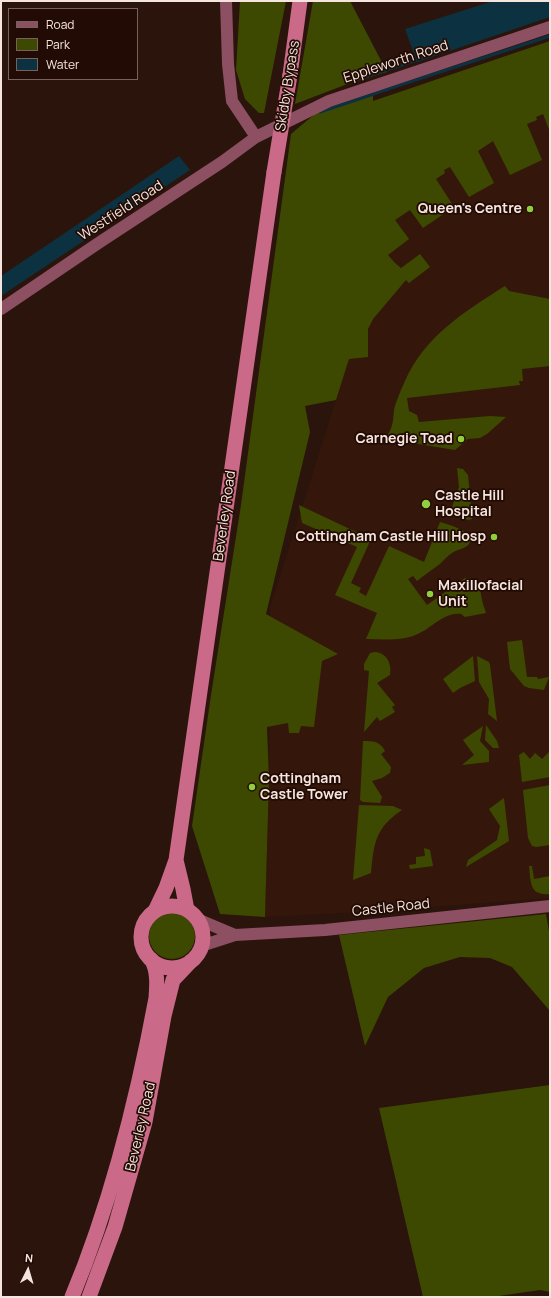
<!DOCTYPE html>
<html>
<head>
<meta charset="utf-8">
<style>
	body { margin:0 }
	#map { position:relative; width:551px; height:1298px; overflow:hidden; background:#2b140b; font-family:Manrope,sans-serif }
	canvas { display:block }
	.frame { position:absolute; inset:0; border:2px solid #f6e5de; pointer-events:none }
	.legend { position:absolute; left:8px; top:8px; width:130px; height:72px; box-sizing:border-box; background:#210b04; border:1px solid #76625b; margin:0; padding:5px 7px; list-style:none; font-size:12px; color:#f6e5de }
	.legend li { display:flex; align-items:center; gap:8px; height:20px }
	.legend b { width:20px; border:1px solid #76625b }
	.north { position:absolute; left:8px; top:1250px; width:40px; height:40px; -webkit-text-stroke:3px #210b04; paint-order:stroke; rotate:5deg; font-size:11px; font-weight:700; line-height:16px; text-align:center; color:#f6e5de }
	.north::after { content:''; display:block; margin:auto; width:14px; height:18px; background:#f6e5de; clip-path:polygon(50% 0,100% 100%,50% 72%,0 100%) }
</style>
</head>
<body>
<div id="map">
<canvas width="551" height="1298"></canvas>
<div class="frame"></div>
<ul class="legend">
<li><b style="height:5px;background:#8d4f62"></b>Road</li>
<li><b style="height:11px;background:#3d4901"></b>Park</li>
<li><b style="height:11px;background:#0c3242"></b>Water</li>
</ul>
<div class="north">N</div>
</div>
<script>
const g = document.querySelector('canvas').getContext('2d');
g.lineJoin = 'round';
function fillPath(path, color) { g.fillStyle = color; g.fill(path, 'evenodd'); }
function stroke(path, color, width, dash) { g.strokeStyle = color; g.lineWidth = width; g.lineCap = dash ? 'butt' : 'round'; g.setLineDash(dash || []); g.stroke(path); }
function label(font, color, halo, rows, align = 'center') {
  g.font = font + ' Manrope,sans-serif'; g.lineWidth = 3.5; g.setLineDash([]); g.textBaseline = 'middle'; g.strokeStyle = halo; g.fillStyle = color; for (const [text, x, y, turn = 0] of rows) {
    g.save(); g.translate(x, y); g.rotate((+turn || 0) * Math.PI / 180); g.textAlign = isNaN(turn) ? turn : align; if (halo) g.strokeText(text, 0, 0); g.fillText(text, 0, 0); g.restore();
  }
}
fillPath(new Path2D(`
	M 550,41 L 550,898 L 362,912 L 265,917 L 269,779 L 270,608 L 349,359 L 349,241 Z`), '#34170a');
fillPath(new Path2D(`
	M 240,1 L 286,1 L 264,113 L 259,113 L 245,99 L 236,70 Z
	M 313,1 L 350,1 L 387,72 L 350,83 L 295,104 Z
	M 550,41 L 550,132 L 543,114 L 536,117 L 537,120 L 527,124 L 542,160 L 510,175 L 493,141 L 478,151 L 494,183 L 469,197 L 450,167 L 444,170 L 445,173 L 436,179 L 454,207 L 423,228 L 410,210 L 395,220 L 409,239 L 388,255 L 395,263 L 401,268 L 420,254 L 430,267 L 409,283 L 406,280 L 373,319 L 368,329 L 368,357 L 349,359 L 336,400 L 305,406 L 310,432 L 266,614 L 338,654 L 322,661 L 314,727 L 301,726 L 299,733 L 289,733 L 288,723 L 267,727 L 269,779 L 265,917 L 220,914 L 192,826 L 211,695 L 241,505 L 291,134 L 316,113 L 373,94 L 373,101 Z
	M 505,286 L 509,291 L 550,299 L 550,366 L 522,369 L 523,381 L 519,381 L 520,385 L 407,398 L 409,411 L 417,415 L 419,422 L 490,416 L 506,417 L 487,434 L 480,438 L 468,439 L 455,450 L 394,440 L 387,436 C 393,427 393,421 394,410 C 396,401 401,390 405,381 C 425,336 464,312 505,286 Z
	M 457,468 L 463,469 L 468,475 L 472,516 L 472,519 L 468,520 L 450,513 L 459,487 Z
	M 299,505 L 371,539 L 351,583 L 361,588 L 359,592 L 366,596 L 389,546 L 424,562 L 440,522 C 450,525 466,529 471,539 C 469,549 460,548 452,553 C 447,556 444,560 440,564 C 432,570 424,575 417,581 L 413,576 L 408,579 L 427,605 L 465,578 C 480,577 480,589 482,600 C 483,605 485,609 486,613 L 465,617 L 461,614 C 442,612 430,631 413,636 C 398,641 382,639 366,639 L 377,613 L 335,595 L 357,547 L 302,523 Z
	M 522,640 L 527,677 L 537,677 L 538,679 L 549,677 L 544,690 L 529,688 L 524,686 L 510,669 L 507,642 Z
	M 375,652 C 387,653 392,664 390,675 L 377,683 L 395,705 L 392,707 L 395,712 L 380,721 L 377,717 L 364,732 L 369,671 L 364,670 L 364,664 L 370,653 Z
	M 473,656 L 475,681 L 460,688 L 453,693 L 443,679 Z
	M 477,656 L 489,662 L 490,665 L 497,721 L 488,714 L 489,699 L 479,682 Z
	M 486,725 L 497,741 L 499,748 L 493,748 L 485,740 Z
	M 483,726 L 480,741 L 489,751 L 489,762 L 462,765 L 474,755 L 463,740 Z
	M 363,741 C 373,741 380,741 385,751 L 381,754 L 391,767 L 390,773 L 382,778 L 372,781 L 382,797 L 380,803 L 363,802 L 360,800 Z
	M 550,751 L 550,777 L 522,782 L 519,755 L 524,752 L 530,759 L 535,753 L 542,759 Z
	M 550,785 L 550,845 L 536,847 L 532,846 L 528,838 L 523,790 Z
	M 504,798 L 509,841 L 466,867 L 468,860 L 497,840 L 500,826 L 489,809 Z
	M 359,805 L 393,806 L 402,810 C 375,828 374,843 371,873 L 353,880 Z
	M 424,848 L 430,850 L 433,866 L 410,869 L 409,865 L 416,864 L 416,857 L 425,856 Z
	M 529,866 L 532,866 L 534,879 L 550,876 L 550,894 C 529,896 531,882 529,866 Z
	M149 936a23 23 0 1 1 46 0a23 23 0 1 1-46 0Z
	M 546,914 L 550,937 L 550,1011 L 512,967 L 490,958 L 460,957 L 424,968 L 388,997 L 365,1046 L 339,935 Z
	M 550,1085 L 550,1292 L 540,1290 L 492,1297 L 423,1297 L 379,1108 Z`), '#3d4901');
fillPath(new Path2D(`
	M 493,1 L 550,1 L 550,17 L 417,62 L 405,29 Z
	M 179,156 L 190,170 L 1,296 L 1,276 Z`), '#0c3242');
stroke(new Path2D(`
	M 365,77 L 417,60
	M 373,94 L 550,36
	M 320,112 L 374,94`), '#0c3242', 3);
stroke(new Path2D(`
	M 226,1 L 228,64 L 232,101 L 256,137
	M 1,309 L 100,242 L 222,162 L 256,137 L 329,101 L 550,27
	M 197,919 L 235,935
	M 201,946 L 235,935 L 325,930 L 550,906`), '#8d4f62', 12);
stroke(new Path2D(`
	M 290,75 L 300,1
	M 176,860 L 183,889 L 187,910
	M141 937a31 31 0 1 1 62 0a31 31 0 1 1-62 0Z
	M 155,911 L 166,888 L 176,860 L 274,172
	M 72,1297 C 112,1201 137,1100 156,998 C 157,985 158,970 151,959
	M 89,1297 L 115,1227 L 145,1122 L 164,1016 L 173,980 L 191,961`), '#ca6988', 15);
stroke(new Path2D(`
	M 274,172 L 290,75`), '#ca6988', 15);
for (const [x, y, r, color] of [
	[530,209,4,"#92cd3e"],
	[461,439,4,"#92cd3e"],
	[426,504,5,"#92cd3e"],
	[494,537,4,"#92cd3e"],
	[430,594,4,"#92cd3e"],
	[252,787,4,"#92cd3e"]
]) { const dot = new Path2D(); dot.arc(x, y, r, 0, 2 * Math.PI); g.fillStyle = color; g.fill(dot); stroke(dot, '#210b04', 1.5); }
label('14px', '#f6e5de', '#210b04', [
	["Eppleworth Road",396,62,-18],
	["Skidby Bypass",288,86,-81],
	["Westfield Road",121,211,-33],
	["Beverley Road",225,516,-82],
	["Castle Road",391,908,-6],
	["Beverley Road",141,1127,-77]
]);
label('bold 14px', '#f6e5de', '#210b04', [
	["Queen's Centre",522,209],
	["Carnegie Toad",453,439],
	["Castle Hill",435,496,"left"],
	["Hospital",435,512,"left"],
	["Cottingham Castle Hill Hosp",486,537],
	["Maxillofacial",438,586,"left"],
	["Unit",438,602,"left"],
	["Cottingham",260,779,"left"],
	["Castle Tower",260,795,"left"]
], 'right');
</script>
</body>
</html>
